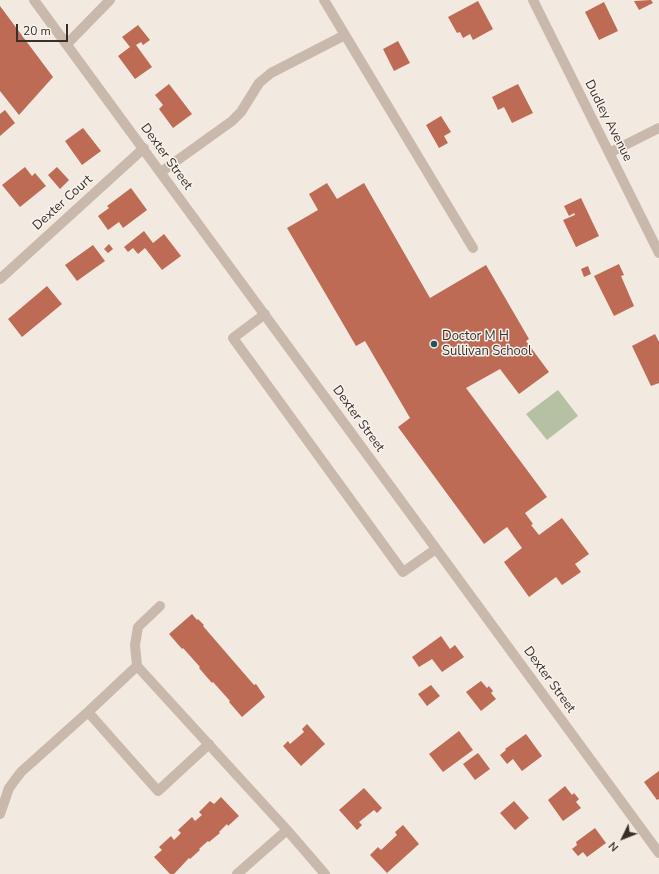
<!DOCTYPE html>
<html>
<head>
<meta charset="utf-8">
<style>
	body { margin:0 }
	#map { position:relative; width:659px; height:874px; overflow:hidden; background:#f2e9e1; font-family:"Nunito Sans",sans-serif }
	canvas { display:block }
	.north { position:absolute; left:603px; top:818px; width:40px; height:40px; -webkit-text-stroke:3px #f9f3ed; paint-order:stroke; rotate:227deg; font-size:11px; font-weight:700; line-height:16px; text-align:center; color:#382f2b }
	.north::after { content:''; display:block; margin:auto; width:14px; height:18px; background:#382f2b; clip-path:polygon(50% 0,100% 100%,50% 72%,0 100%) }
	.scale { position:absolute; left:16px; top:24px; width:52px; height:18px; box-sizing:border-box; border:2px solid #382f2b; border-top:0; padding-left:5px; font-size:12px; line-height:14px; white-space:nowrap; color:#382f2b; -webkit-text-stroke:3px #f9f3ed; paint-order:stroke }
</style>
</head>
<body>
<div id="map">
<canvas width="659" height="874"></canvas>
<div class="north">N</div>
<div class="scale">20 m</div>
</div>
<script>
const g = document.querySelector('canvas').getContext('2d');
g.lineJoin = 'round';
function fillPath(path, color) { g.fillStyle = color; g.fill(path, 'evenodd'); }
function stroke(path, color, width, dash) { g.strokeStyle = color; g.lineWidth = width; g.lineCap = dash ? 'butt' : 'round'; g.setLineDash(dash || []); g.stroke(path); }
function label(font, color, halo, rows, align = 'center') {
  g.font = font + ' "Nunito Sans",sans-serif'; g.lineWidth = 3; g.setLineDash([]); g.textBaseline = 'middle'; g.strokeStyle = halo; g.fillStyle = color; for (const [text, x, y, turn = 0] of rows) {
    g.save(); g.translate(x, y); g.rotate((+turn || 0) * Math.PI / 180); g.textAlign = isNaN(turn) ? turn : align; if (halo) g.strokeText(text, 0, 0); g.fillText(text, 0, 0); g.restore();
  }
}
fillPath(new Path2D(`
	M 558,390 L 578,416 L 547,440 L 526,414 Z`), '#b6c0a2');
fillPath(new Path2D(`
	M 651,0 L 653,3 L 639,10 L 634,1 Z
	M 478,1 L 493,29 L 473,40 L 470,34 L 463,38 L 460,32 L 457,33 L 448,17 Z
	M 604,2 L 618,31 L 599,40 L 585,12 Z
	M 0,6 L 53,77 L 19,115 L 0,91 Z
	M 138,25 L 150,40 L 143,45 L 141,42 L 136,45 L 152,67 L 135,79 L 118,56 L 130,47 L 122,37 Z
	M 398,41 L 410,63 L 394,71 L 383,49 Z
	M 169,84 L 192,114 L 173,128 L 159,109 L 163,105 L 155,95 Z
	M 518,84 L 533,113 L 512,123 L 504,107 L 498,110 L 492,97 Z
	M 5,110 L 15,123 L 0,136 L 0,114 Z
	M 441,116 L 451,132 L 444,136 L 448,143 L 439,148 L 426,125 Z
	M 83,128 L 101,151 L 82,165 L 65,141 Z
	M 25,167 L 32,176 L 35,173 L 46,186 L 20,207 L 2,185 Z
	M 57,167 L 69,180 L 60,189 L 48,175 Z
	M 327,183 L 337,199 L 364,183 L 430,298 L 486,265 L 529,339 L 526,341 L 549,372 L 519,394 L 500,369 L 466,388 L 547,497 L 525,513 L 533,524 L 531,525 L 539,535 L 562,518 L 589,554 L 575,564 L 581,572 L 562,585 L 556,577 L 529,597 L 504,562 L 522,548 L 507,527 L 484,544 L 398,427 L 410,418 L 365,341 L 356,346 L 287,228 L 318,210 L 309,194 Z
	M 131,188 L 147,210 L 123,228 L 119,222 L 108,230 L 98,216 L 109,208 L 107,206 Z
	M 581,198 L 599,236 L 576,247 L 563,220 L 575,215 L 574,213 L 569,216 L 564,206 Z
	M 144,231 L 153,243 L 164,234 L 181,256 L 162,270 L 145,248 L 138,254 L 133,248 L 128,252 L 124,247 Z
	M 109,244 L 113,249 L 108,253 L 104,249 Z
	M 93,245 L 105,261 L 77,281 L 65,265 Z
	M 619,264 L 624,275 L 621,276 L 634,306 L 614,316 L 594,276 Z
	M 588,266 L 591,274 L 584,277 L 581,269 Z
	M 47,286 L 62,304 L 22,337 L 8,319 Z
	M 655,334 L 659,342 L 659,383 L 651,386 L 632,346 Z
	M 192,614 L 197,620 L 198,619 L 204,625 L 203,626 L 254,685 L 256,684 L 265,697 L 242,717 L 229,702 L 230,701 L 213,682 L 212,683 L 199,668 L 200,667 L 183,648 L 182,649 L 169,634 Z
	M 441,636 L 450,649 L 455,645 L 464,657 L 442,672 L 432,659 L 419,667 L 412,657 Z
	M 481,681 L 487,688 L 489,686 L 493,691 L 491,693 L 496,699 L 481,711 L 466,692 Z
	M 431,685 L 440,696 L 427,706 L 418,694 Z
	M 307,724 L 325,744 L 301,766 L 283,746 L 288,741 L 290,744 L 304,732 L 302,729 Z
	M 459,731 L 473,750 L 443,772 L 429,754 Z
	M 526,734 L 542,756 L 522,771 L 513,759 L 507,764 L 500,755 L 506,750 L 505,749 Z
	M 478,753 L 490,769 L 475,780 L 463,764 Z
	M 659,771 L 659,799 L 657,800 L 644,782 Z
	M 565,786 L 572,795 L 574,793 L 579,799 L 576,802 L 581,808 L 563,821 L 548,800 Z
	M 364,788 L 382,808 L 377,813 L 374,810 L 359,822 L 362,825 L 357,830 L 339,810 Z
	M 221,797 L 239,816 L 228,826 L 227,824 L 219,832 L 220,833 L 209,842 L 208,841 L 199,849 L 200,850 L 190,859 L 189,858 L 174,874 L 170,874 L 154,857 L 162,850 L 159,847 L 171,836 L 174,840 L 181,833 L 178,830 L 192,817 L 195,821 L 202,815 L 199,812 L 210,801 L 214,804 Z
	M 514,801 L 529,818 L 515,830 L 500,813 Z
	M 403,825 L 419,844 L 387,873 L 370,855 L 378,847 L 381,850 L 397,835 L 395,832 Z
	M 595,828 L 606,843 L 587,857 L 583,852 L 578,856 L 572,849 L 577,845 L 576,842 Z`), '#bd6b54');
stroke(new Path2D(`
	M 34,0 L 659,853
	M 324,0 L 473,248
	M 533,0 L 659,253
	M 67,44 L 110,0
	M 609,153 L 659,128
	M 161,172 L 232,121 L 241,112 L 259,83 L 271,73 L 345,35
	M 0,279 L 144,148
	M 265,314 L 233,338 L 403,572 L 436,549
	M 160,606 L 138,627 L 135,645 L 137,666 L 287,830 L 325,874
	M 137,666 L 88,712 L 158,791 L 209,744
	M 0,814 L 9,788 L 21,772 L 88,712
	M 237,874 L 287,830`), '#c9b9ad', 10);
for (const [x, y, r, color] of [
	[434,344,4,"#245557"]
]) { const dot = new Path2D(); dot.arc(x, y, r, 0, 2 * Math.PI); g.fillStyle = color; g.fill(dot); stroke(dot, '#f9f3ed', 1.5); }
label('13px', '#382f2b', '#f9f3ed', [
	["Dudley Avenue",608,121,63],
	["Dexter Street",166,157,54],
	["Dexter Court",63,203,-42],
	["Dexter Street",358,419,54],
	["Dexter Street",549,680,54]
]);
label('13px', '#382f2b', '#f9f3ed', [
	["Doctor M H",442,337],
	["Sullivan School",442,352]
], 'left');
</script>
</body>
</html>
